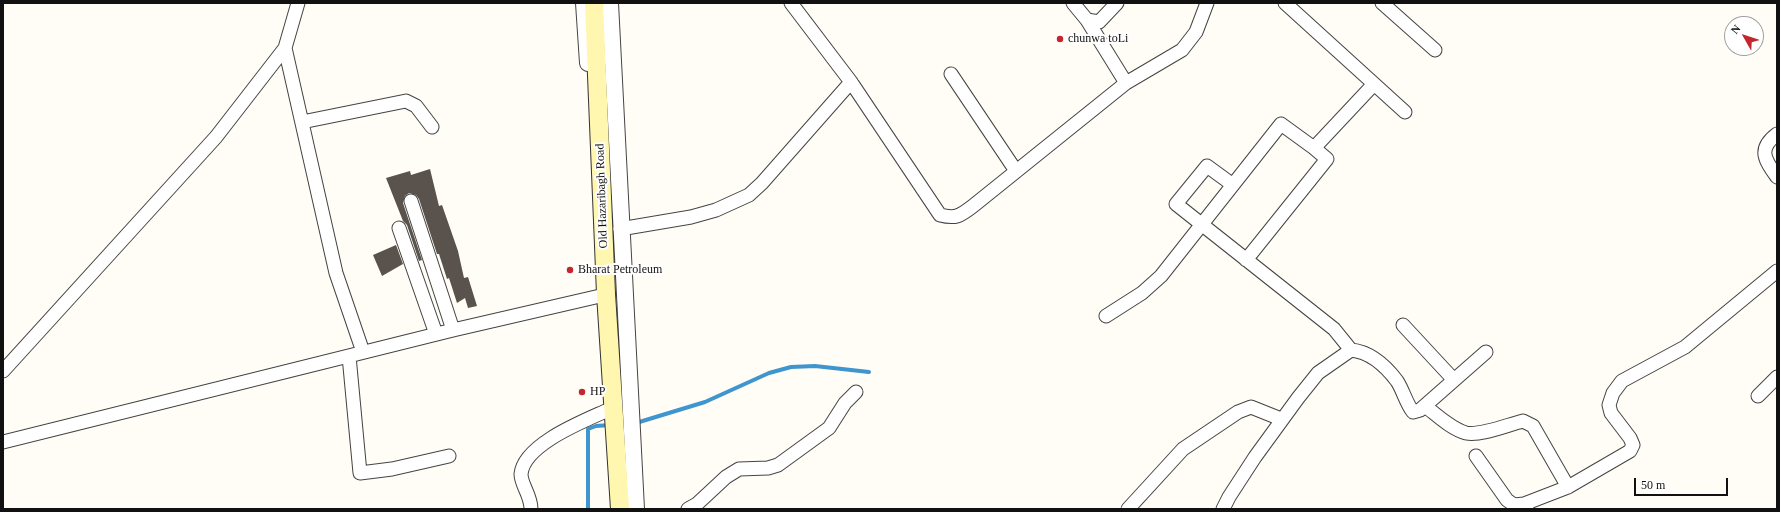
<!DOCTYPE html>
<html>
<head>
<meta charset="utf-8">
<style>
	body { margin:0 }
	#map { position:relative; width:1780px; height:512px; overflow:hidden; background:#fffdf5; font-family:"Times New Roman",serif }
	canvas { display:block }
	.frame { position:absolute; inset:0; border:4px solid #111; pointer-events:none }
	.north { position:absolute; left:1724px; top:16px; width:40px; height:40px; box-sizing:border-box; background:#fff; border:1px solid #a0a0a0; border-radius:50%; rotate:309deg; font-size:11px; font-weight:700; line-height:16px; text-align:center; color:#111 }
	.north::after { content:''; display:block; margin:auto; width:14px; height:18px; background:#c4262e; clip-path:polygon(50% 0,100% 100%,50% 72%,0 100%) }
	.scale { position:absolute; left:1634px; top:478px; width:94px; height:18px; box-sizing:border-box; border:2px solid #111; border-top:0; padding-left:5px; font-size:12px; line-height:14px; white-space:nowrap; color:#111; -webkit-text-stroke:3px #fff; paint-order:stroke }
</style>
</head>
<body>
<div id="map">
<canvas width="1780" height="512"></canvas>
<div class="frame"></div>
<div class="north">N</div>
<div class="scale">50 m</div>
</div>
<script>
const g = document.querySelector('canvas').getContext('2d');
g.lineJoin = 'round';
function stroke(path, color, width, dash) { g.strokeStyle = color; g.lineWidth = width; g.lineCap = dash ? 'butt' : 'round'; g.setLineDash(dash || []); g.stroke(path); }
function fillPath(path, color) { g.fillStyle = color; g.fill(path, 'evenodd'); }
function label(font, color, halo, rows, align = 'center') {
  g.font = font + ' "Times New Roman",serif'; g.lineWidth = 4; g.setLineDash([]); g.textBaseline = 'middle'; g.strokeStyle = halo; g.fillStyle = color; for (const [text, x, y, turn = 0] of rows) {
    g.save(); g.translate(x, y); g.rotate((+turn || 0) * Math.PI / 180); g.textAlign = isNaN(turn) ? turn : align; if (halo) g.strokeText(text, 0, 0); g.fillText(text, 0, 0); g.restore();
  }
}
stroke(new Path2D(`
	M 636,423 L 705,402 L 769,373 L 791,367 L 815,366 L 869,372
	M 588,509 L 588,429 L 596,426 L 611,425`), '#3f96cf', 4);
fillPath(new Path2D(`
	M 430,169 L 439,206 L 442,205 L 458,251 L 464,278 L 468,277 L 477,306 L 468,308 L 465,298 L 457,303 L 449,278 L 447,279 L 439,254 L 437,254 L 419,199 L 416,195 L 409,193 L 405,196 L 403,203 L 422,260 L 419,261 L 407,225 L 403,221 L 386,178 L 410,171 L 411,175 Z
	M 396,245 L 403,264 L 382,276 L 373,255 Z`), '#5a524d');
const minor = new Path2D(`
	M 791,3 L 851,82 L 940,215 C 956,219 960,216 973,206 L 1126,83 L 1182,50 L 1196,32 L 1207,3
	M 1073,3 L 1087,20 L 1099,22 L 1117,3
	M 1285,3 L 1405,112
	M 1382,3 L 1435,50
	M 1087,20 L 1126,83
	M 285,48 L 336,273 L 363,352
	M 951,74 L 1016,171
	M 302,122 L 406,101 L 416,106 L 432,127
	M 1777,134 C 1757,149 1765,160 1777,177
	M 1233,185 L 1207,166 L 1176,204 L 1334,329 L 1351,350
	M 411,201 L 453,330
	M 399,228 L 436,334
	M 620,229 L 691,217 L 716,210 L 749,195 L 762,183 L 851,82
	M 1246,260 L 1327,159 L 1314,148
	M 1106,316 L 1142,293 L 1161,276 L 1281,124 L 1314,148 L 1374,84
	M 1403,325 L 1454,380
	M 349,356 L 360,473 L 392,469 L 449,456
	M 3,371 L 216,137 L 285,48 L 298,3
	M 1758,396 L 1777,377
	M 1425,406 C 1437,415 1451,429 1466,433 C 1481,436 1507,425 1523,421 L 1533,426 L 1568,487
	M 3,442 L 453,330 L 600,296
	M 1476,456 L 1507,500 L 1514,505 L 1524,504
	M 531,509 C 531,495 521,485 521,474 C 524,444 584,421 608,410
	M 688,509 L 697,504 L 726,477 L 739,469 L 768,468 L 778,465 L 829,428 L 845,403 L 856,392
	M 1128,509 L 1183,449 L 1238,412 L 1251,407 L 1281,419
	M 1223,509 L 1229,497 L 1255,457 L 1298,398 L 1318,373 L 1351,350 C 1371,352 1385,365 1397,381 C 1403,390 1406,403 1413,412 L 1420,410 L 1486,352
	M 1527,509 L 1524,504 L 1568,487 L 1630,451 L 1633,445 L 1630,438 L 1611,413 L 1609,405 L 1613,393 L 1622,381 L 1685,347 L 1777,271`);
const tertiary = new Path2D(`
	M 584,3 L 588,63
	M 610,3 L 636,509`);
const secondary = new Path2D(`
	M 594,3 L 606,294 L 620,509`);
stroke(minor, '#444', 15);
stroke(tertiary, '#444', 18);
stroke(secondary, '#333', 20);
stroke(minor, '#fff', 13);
stroke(tertiary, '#fff', 16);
stroke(secondary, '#fff6b0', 18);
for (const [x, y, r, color] of [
	[1060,39,4,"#c4262e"],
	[570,270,4,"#c4262e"],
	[582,392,4,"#c4262e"]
]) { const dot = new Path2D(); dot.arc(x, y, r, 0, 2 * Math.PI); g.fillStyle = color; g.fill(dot); stroke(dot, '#fff', 1.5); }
label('12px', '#111', '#fff', [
	["chunwa toLi",1068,39],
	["Bharat Petroleum",578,270],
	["HP",590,392]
], 'left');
label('12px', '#111', '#fff', [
	["Old Hazaribagh Road",602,196,-92]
]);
</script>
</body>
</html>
